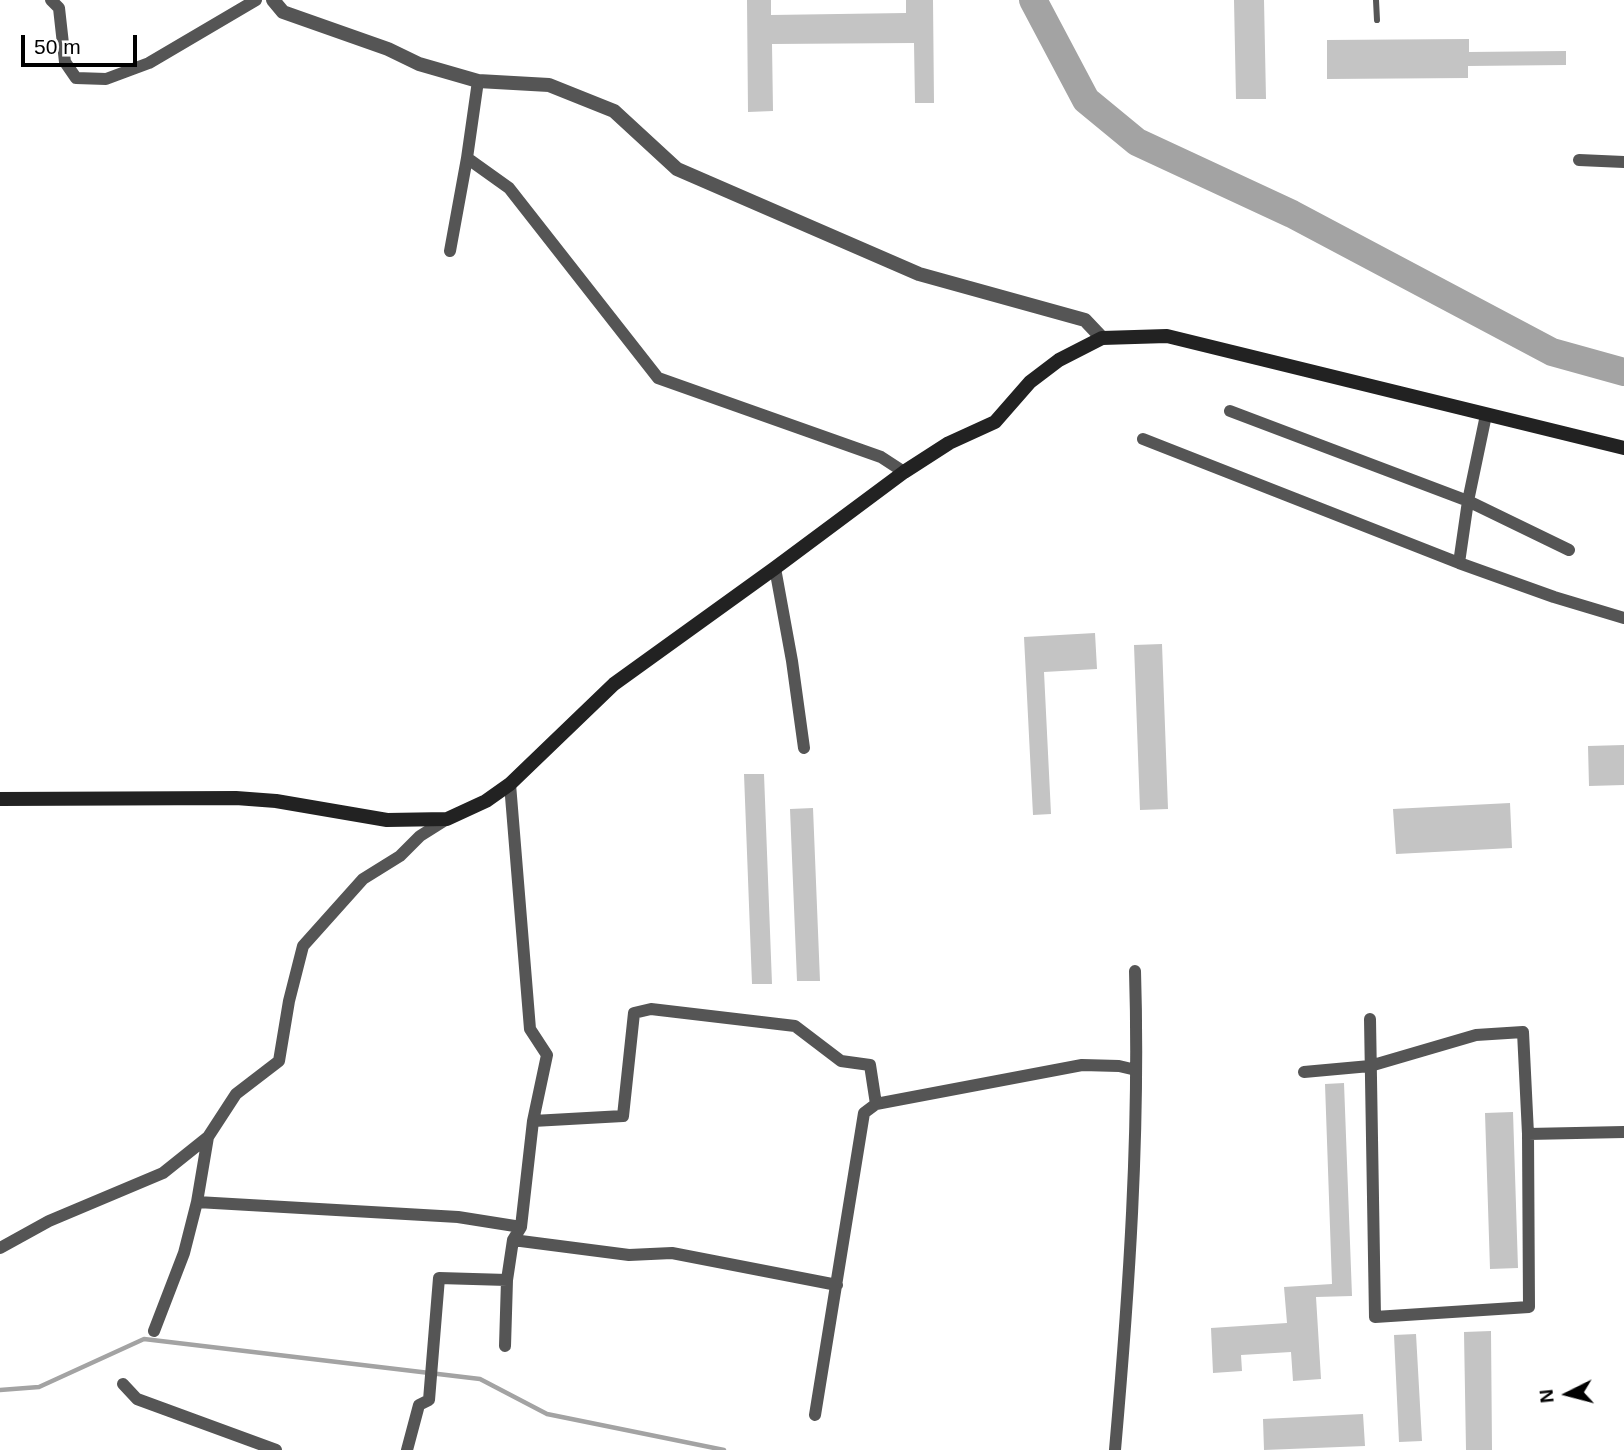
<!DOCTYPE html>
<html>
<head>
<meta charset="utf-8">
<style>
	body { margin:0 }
	#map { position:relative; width:1624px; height:1450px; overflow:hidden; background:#fff; font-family:Helvetica,sans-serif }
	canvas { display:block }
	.north { position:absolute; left:1533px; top:1359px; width:70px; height:70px; -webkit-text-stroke:5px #fff; paint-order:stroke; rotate:264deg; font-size:19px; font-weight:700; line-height:28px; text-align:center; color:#000 }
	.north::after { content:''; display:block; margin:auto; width:24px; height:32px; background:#000; clip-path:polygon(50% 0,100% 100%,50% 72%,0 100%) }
	.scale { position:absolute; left:21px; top:35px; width:116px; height:32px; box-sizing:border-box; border:4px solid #000; border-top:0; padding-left:9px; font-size:21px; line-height:24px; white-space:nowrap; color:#000; -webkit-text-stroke:5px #fff; paint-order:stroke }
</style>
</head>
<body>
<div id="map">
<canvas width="1624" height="1450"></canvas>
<div class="north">N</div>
<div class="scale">50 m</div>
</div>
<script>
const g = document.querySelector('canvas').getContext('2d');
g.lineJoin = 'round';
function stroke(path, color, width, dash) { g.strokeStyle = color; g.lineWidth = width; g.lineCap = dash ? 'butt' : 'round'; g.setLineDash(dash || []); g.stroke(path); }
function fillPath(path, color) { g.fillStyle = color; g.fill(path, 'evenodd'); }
stroke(new Path2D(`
	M 0,1390 L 39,1387 L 144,1339 L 480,1379 L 547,1414 L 724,1450`), '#a3a3a3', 4.5);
stroke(new Path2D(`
	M 1033,0 L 1086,100 L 1137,142 L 1292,214 L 1552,352 L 1624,372`), '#a3a3a3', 28);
fillPath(new Path2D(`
	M 747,0 L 771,0 L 771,15 L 906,13 L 906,0 L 933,0 L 934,103 L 915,103 L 914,43 L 772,44 L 773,111 L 748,112 Z
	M 1234,0 L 1264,0 L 1266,99 L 1236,99 Z
	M 1469,39 L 1469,52 L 1566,51 L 1566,65 L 1468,66 L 1468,78 L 1327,79 L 1327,40 Z
	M 1095,633 L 1097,669 L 1044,672 L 1051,814 L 1033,815 L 1024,637 Z
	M 1162,644 L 1168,809 L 1140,810 L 1134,645 Z
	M 1624,745 L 1624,785 L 1589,786 L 1588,746 Z
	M 744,774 L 764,774 L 772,984 L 752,984 Z
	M 1510,803 L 1512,848 L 1396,854 L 1393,809 Z
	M 813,808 L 820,981 L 797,981 L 790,809 Z
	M 1344,1083 L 1352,1296 L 1316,1297 L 1321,1379 L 1293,1381 L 1291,1352 L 1241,1355 L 1242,1371 L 1213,1373 L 1211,1328 L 1287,1323 L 1284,1287 L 1332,1284 L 1325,1084 Z
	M 1513,1112 L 1518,1268 L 1490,1269 L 1485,1113 Z
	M 1491,1331 L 1492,1450 L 1466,1450 L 1464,1332 Z
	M 1416,1334 L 1422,1441 L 1399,1442 L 1394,1335 Z
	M 1363,1414 L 1365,1446 L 1264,1450 L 1263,1419 Z`), '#c4c4c4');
stroke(new Path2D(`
	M 1376,0 L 1377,20`), '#555', 6);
stroke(new Path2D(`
	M 51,0 L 59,8 L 65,62 L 76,78 L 106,79 L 149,63 L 256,0
	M 467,158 L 509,188 L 658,378 L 881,457 L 904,472
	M 1579,160 L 1624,162
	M 450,251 L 467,158 L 478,81
	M 1230,411 L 1468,501 L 1569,550
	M 1143,439 L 1459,563 L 1554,597 L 1624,618
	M 1459,563 L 1468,501 L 1486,415
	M 775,568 L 792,661 L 804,748
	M 1304,1072 L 1370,1066 L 1476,1035 L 1523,1032 L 1528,1134 L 1529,1307 L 1375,1317 L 1370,1019
	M 533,1121 L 623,1116 L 634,1013 L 651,1009 L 795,1026 L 841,1061 L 870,1065 L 876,1104
	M 1528,1134 L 1624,1132
	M 197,1202 L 458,1217 L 521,1227
	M 513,1240 L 629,1255 L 672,1253 L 837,1285
	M 0,1248 L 49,1221 L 163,1173 L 208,1137
	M 154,1331 L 184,1253 L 197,1202 L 208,1137 L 236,1094 L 279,1061 L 289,1001 L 303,946 L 363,879 L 400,856 L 420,836 L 447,819
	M 505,1346 L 507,1280 L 513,1240 L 521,1227 L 533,1121 L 547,1055 L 530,1029 L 510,784
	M 123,1384 L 137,1399 L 276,1450
	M 815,1415 L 864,1113 L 876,1104 L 1082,1065 L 1119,1066 L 1136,1070
	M 407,1450 L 419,1405 L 429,1400 L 439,1278 L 507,1280
	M 1115,1450 C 1129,1291 1140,1131 1135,971`), '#555', 12);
stroke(new Path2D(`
	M 273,0 L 283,12 L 388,49 L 419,64 L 478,81 L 549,85 L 614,111 L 677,169 L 919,274 L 1085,320 L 1102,338`), '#555', 14);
stroke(new Path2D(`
	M 0,799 L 236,798 L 276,801 L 387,820 L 447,819 L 486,801 L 510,784 L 614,684 L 775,568 L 904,472 L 949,443 L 995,422 L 1030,382 L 1059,360 L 1102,338 L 1167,336 L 1624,448`), '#222', 14);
</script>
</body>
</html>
